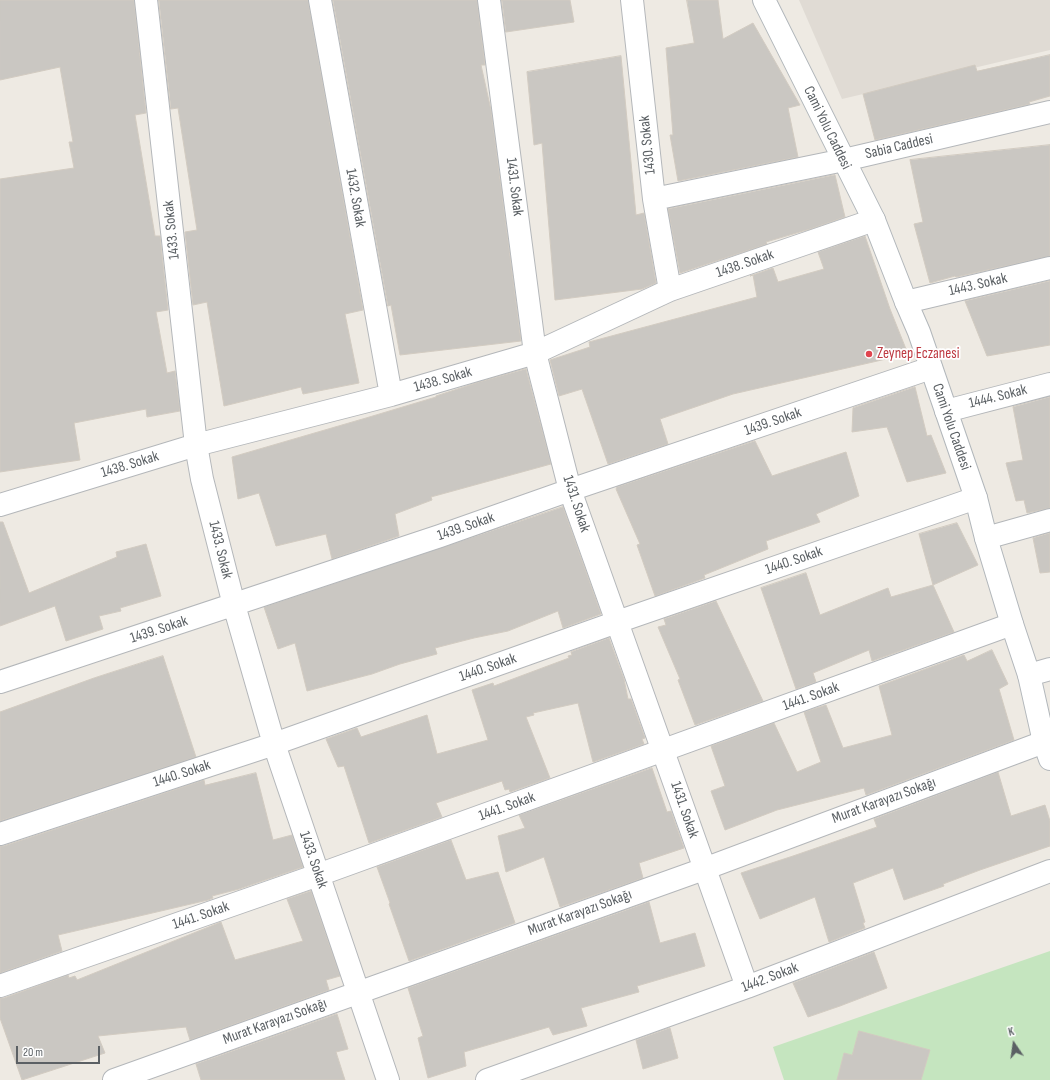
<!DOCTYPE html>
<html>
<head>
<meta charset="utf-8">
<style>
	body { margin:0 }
	#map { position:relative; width:1050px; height:1080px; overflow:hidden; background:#eeeae3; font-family:"Sofia Sans Condensed",sans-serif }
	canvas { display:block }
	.north { position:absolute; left:994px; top:1024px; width:40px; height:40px; -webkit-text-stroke:3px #fff; paint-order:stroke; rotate:347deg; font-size:11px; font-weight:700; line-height:16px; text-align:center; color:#5b6064 }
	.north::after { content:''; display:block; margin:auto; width:14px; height:18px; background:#5b6064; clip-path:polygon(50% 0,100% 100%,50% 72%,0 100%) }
	.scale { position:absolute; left:16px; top:1046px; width:84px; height:18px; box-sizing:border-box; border:2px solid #5b6064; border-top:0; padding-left:5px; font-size:12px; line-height:14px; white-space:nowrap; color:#5b6064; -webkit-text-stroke:3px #fff; paint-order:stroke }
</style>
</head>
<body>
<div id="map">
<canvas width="1050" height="1080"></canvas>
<div class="north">K</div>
<div class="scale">20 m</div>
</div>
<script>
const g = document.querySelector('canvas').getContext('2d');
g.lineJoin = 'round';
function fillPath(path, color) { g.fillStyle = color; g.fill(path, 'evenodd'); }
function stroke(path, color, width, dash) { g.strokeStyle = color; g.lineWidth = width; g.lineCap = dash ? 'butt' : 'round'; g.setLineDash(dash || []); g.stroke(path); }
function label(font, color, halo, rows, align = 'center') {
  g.font = font + ' "Sofia Sans Condensed",sans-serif'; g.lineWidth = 3.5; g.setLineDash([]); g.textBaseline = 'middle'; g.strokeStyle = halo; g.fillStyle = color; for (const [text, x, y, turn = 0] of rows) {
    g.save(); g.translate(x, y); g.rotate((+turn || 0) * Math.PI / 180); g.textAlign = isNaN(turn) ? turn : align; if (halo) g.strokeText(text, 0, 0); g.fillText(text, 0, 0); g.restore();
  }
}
fillPath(new Path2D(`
	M 799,0 L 1050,0 L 1050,50 L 842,99 Z`), '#e0dbd4');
fillPath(new Path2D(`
	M 1050,951 L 1050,1080 L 784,1080 L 773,1047 Z`), '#c5e5bf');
const building = new Path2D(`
	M 0,0 L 134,0 L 146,113 L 135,115 L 155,236 L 160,236 L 168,310 L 156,312 L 167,373 L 175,371 L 180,411 L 147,417 L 146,409 L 74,423 L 80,460 L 0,472 L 0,179 L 74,168 L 69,142 L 73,142 L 60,67 L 0,80 Z
	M 159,0 L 308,0 L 363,310 L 345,314 L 359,383 L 303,394 L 301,387 L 224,406 L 207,302 L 193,305 L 185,232 L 197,230 L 178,108 L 171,109 Z
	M 333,0 L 477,0 L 485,65 L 481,65 L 491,110 L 521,341 L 400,355 L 391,305 L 388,306 Z
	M 502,0 L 570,0 L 574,22 L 506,32 Z
	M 687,0 L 718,0 L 723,39 L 753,23 L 800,105 L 788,108 L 798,157 L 678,181 L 670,135 L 673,135 L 666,48 L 694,43 Z
	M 1050,55 L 1050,96 L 1029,102 L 1030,104 L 875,140 L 863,94 L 975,65 L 977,71 Z
	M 621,56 L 636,215 L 644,213 L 656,283 L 642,289 L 555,300 L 542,143 L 534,145 L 527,72 Z
	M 1050,145 L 1050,256 L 956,277 L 955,276 L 930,283 L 914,224 L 923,222 L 910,160 Z
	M 835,175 L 845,217 L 810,229 L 766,242 L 767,244 L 680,273 L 668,209 Z
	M 865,236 L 890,309 L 908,354 L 733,394 L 660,419 L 668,444 L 608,464 L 582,389 L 559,396 L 550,360 L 590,347 L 589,342 L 757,297 L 753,275 L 750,276 L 773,268 L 778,282 L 824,269 L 818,252 Z
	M 1050,281 L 1050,345 L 987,356 L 965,301 Z
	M 526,369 L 551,464 L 431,497 L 432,500 L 395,514 L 399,536 L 332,559 L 326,534 L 276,546 L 259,493 L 238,499 L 232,457 L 366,418 L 436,397 L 436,396 L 479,382 Z
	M 915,387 L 927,436 L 931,435 L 946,473 L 907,482 L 887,427 L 852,432 L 853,408 Z
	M 1050,397 L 1050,508 L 1027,513 L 1024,500 L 1016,501 L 1006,463 L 1023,460 L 1013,407 Z
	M 755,441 L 772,476 L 846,452 L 859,496 L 816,514 L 820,522 L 766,541 L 768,549 L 704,575 L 705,578 L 655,596 L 637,545 L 640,544 L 616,489 L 617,487 Z
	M 563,507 L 601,614 L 563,628 L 558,611 L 508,631 L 474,638 L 435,648 L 437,654 L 400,664 L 372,674 L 307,691 L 295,643 L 278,649 L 264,607 Z
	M 0,522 L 3,522 L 29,593 L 117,557 L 116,552 L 146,544 L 161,596 L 120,608 L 121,611 L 99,616 L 103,629 L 66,641 L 55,606 L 0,626 Z
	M 957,523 L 978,565 L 933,585 L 919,534 Z
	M 1050,533 L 1050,572 L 1040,573 L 1033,538 Z
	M 806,573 L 820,615 L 888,588 L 891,597 L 933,585 L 954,632 L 872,661 L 869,650 L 813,673 L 816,682 L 796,689 L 761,588 Z
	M 716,601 L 763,701 L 695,725 L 678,680 L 680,679 L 658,627 L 666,625 L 664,619 Z
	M 609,638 L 624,679 L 628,699 L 631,699 L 645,738 L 642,739 L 644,744 L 593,762 L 578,703 L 533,713 L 534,715 L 526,717 L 550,778 L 510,792 L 509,789 L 505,790 L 502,781 L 436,803 L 442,817 L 369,843 L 344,766 L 338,767 L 326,739 L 357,728 L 361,737 L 427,715 L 437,754 L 488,740 L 472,690 L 493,683 L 494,686 L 569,658 L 568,656 L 572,655 L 571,652 Z
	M 992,650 L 1008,684 L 999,689 L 1014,740 L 866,795 L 864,788 L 777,810 L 725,830 L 711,791 L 725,786 L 711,746 L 774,723 L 797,772 L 821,762 L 804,712 L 826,705 L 843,748 L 892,735 L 879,686 L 964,655 L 967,661 Z
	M 163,656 L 196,757 L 0,821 L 0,712 L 94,678 Z
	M 652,768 L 667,812 L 671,811 L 684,848 L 639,863 L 643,878 L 560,907 L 544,857 L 506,872 L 498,836 L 525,828 L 519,815 Z
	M 998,772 L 1011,816 L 1045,805 L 1050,821 L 1050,846 L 980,870 L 943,884 L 944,886 L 904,900 L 893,868 L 853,883 L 865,922 L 863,923 L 865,928 L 829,942 L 815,897 L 760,919 L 741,873 L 793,856 L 877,827 L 874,819 Z
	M 256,773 L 273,840 L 292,835 L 303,867 L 239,889 L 212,896 L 213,898 L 208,900 L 58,935 L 62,951 L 0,973 L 0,846 L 4,846 L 204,780 L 205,785 Z
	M 451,840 L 466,880 L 498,872 L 515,923 L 409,961 L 389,904 L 390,903 L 377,867 Z
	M 311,891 L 340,976 L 326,980 L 329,990 L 190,1040 L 186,1027 L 98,1036 L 105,1053 L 22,1080 L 0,1018 L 0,998 L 4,998 L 68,975 L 69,978 L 75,976 L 77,980 L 221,922 L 235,960 L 303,941 L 287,899 Z
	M 649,902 L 660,943 L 695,933 L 705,966 L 637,986 L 639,992 L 581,1008 L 587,1026 L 553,1035 L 549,1027 L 464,1052 L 466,1066 L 428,1078 L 418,1038 L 423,1036 L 408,988 Z
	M 874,952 L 887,988 L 840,1006 L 808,1017 L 793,983 Z
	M 337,1014 L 348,1049 L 336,1052 L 345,1080 L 201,1080 L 196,1064 Z
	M 670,1028 L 678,1058 L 643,1069 L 636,1040 Z
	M 859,1031 L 930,1050 L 921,1080 L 837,1080 L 844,1053 L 852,1055 Z`);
fillPath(building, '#cac7c2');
stroke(building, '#d2cbc1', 1);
const street = new Path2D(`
	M 146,0 L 196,445 L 202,479 L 234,605 L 274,744 L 388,1080
	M 320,0 L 391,395
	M 489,0 L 535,353 L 570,490 L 747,987
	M 632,0 L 654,199 L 670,290
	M 654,199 L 844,160 L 1050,112
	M 906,302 L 1050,268
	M 946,411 L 1050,384
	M 0,505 L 196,445 L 391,395 L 535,353 L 670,290 L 874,220
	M 986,538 L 1050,520
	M 1029,675 L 1050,669
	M 0,682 L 440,536 L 570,490 L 931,368
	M 0,834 L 274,744 L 617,622 L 976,498
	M 0,986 L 318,875 L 1012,624
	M 114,1080 L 704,869 L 1044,742
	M 487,1080 L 747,987 L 1050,871`);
const secondary = new Path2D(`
	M 764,0 L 874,220 L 906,302 L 919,332 L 976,498 L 986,538 L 1012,624 L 1029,675 L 1044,742 L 1050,759`);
stroke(street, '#b4b7ba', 24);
stroke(secondary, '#b2b7bb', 24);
stroke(street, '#fff', 22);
stroke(secondary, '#fff', 22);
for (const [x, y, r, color] of [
	[869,354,4,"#e0444e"]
]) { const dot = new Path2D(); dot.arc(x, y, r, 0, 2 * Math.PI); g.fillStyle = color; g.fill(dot); stroke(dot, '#fff', 1.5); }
label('15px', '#5b6064', '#fff', [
	["Cami Yolu Caddesi",827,128,64],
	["1430. Sokak",648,145,-96],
	["Sabia Caddesi",899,147,-13],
	["1431. Sokak",514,187,83],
	["1432. Sokak",355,198,80],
	["1433. Sokak",172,230,-96],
	["1438. Sokak",745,264,-19],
	["1443. Sokak",978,285,-13],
	["1438. Sokak",443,380,-16],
	["1444. Sokak",998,397,-14],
	["1439. Sokak",773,422,-19],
	["Cami Yolu Caddesi",951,427,71],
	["1438. Sokak",130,465,-17],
	["1431. Sokak",576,504,72],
	["1439. Sokak",466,527,-19],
	["1433. Sokak",220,550,76],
	["1440. Sokak",794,561,-19],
	["1439. Sokak",159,630,-18],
	["1440. Sokak",488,668,-19],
	["1441. Sokak",811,697,-20],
	["1440. Sokak",182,774,-18],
	["Murat Karayazı Sokağı",884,801,-20],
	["1441. Sokak",507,807,-20],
	["1431. Sokak",684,810,71],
	["1433. Sokak",313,860,71],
	["Murat Karayazı Sokağı",580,913,-20],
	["1441. Sokak",201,916,-19],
	["1442. Sokak",770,978,-21],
	["Murat Karayazı Sokağı",275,1022,-20]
]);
label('15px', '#be3a42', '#fff', [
	["Zeynep Eczanesi",877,354]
], 'left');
</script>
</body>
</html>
